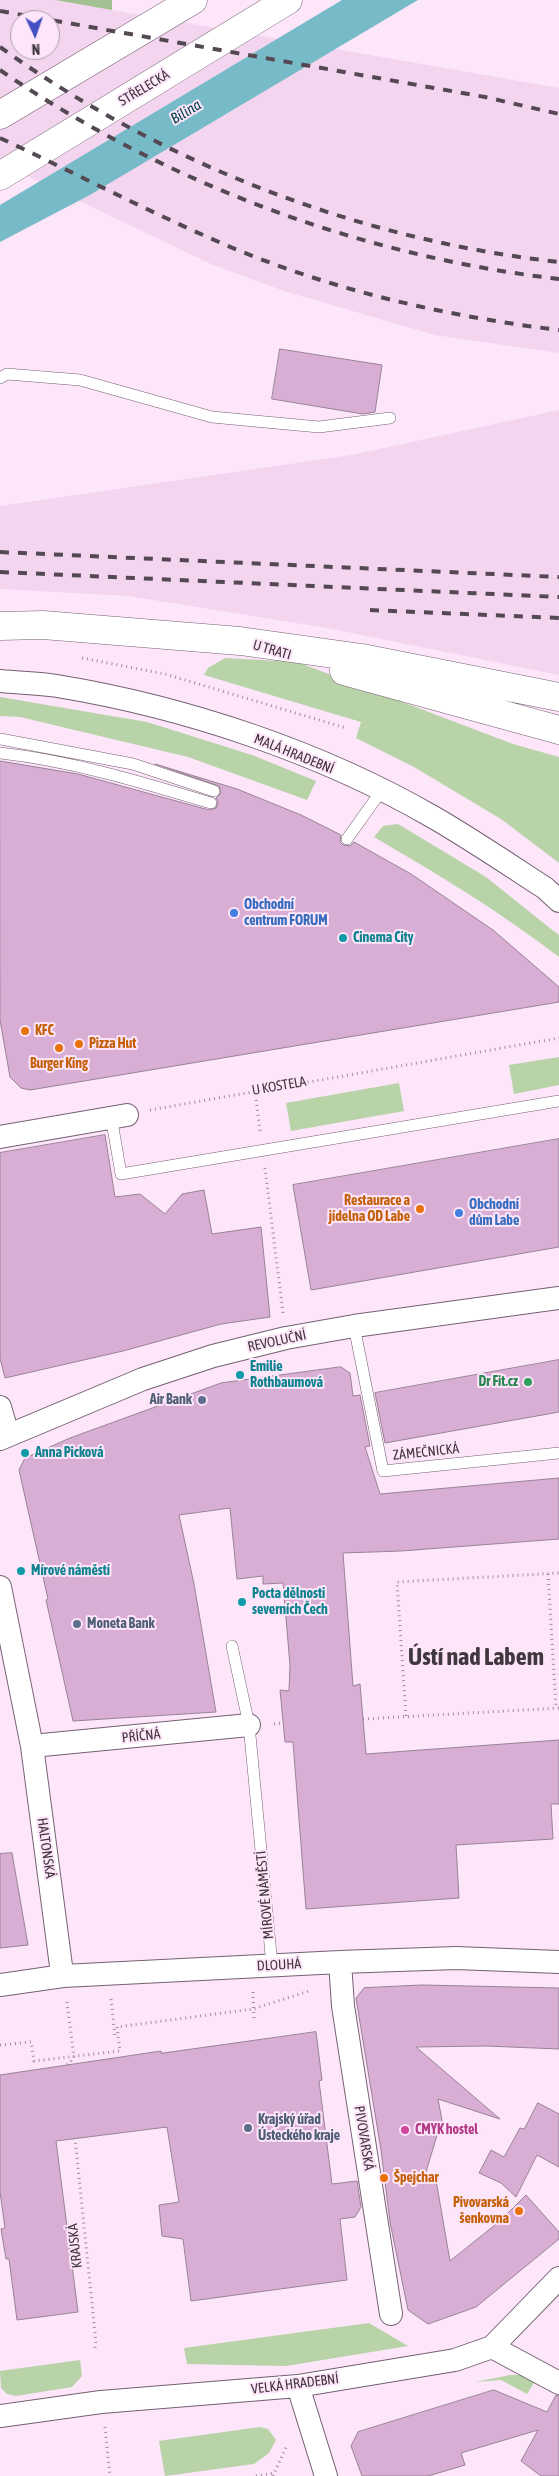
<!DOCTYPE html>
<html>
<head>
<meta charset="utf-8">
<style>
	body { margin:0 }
	#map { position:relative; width:559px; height:2476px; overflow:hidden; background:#fde5fa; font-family:"Asap Condensed",sans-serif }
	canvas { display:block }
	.north { position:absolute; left:10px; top:10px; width:50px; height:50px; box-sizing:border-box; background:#fde5fa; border:1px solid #b19faf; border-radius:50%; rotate:177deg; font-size:14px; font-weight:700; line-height:20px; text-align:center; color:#40373f }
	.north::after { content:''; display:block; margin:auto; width:18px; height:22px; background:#434ec2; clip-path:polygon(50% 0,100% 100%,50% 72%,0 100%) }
</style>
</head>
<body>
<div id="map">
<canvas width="559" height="2476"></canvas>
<div class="north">N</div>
</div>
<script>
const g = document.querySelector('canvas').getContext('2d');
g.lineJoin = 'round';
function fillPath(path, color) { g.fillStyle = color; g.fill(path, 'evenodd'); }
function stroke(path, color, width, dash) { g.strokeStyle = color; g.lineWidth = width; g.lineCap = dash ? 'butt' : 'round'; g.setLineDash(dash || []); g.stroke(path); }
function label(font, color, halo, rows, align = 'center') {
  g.font = font + ' "Asap Condensed",sans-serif'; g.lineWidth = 4; g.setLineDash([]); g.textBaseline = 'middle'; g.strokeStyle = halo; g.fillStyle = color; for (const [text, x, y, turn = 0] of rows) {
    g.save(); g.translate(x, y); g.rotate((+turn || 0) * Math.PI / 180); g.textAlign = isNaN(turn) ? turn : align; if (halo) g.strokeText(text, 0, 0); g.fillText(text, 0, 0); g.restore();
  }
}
fillPath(new Path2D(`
	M 0,0 L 55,0 L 559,88 L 559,353 L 435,335 L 284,291 L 211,264 L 0,163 ZM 20,20 L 50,20 L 50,50 L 20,50 Z
	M 559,410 L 559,675 L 327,628 L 129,596 L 0,589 L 0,506 L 352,455 Z`), '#f3d5ef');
fillPath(new Path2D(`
	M 225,658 L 297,662 L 513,744 L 559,757 L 559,863 L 501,819 L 414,767 L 356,738 L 361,722 L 204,675 L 208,668 Z
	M 0,697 L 147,722 L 252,755 L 316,781 L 307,800 L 188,757 L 20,717 L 0,716 Z
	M 398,824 L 486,877 L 551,929 L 559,935 L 559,957 C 499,911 439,875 374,837 L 383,826 Z
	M 559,1057 L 559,1085 L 514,1094 L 509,1065 Z
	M 399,1083 L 404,1111 L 291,1131 L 286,1103 Z
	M 369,2323 L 408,2346 L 286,2366 L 187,2364 L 184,2348 Z
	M 80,2360 L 82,2376 L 72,2387 L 16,2396 L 7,2394 L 1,2388 L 0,2371 Z
	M 510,2375 L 520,2375 L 536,2380 L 527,2394 L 501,2380 L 475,2382 Z
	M 260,2427 L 268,2429 L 276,2440 L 269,2453 L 254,2464 L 165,2476 L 159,2441 Z`), '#b7d3a7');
fillPath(new Path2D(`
	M 55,0 L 112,0 L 112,10 Z`), '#a3c092');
fillPath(new Path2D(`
	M 342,0 L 418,0 L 88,196 L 0,242 L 0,205 Z`), '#77bbc9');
const building = new Path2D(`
	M 280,349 L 382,365 L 375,412 L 363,414 L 272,399 Z
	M 0,761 L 78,774 L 209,810 L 216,808 L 218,802 L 216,798 L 221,793 L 219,786 L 155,764 L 237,789 L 301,815 L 341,835 L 340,842 L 343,845 L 350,846 L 354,842 L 411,874 L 493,930 L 559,987 L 559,1002 L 30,1090 L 21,1088 L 10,1077 L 0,1020 Z
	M 105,1135 L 115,1197 L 140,1194 L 165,1214 L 182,1194 L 204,1190 L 212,1234 L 261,1227 L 270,1317 L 221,1324 L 123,1351 L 5,1378 L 0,1358 L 0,1153 Z
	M 559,1139 L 559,1247 L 311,1290 L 293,1185 Z
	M 559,1360 L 559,1412 L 385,1443 L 375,1393 Z
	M 341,1367 L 350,1373 L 353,1396 L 360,1395 L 370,1446 L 365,1447 L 380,1494 L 559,1478 L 559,1539 L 401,1551 L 343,1553 L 353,1686 L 360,1684 L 366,1754 L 559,1740 L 559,1804 L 551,1804 L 553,1839 L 456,1845 L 459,1898 L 306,1909 L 293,1742 L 285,1742 L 280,1690 L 289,1691 L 290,1665 L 283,1583 L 263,1584 L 263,1576 L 237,1579 L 230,1508 L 179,1515 L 194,1584 L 216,1712 L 73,1721 L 46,1600 L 48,1599 L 19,1470 L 25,1458 L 70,1438 L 221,1383 Z
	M 12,1853 L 28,1945 L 0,1948 L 0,1854 Z
	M 422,1985 L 559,1988 L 559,2049 L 486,2046 L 416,2047 L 500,2119 L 438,2099 L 444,2131 L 438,2132 L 423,2182 L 436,2180 L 450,2261 L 500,2221 L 526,2195 L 559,2232 L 559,2239 L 476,2307 L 428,2324 L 408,2310 L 390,2222 L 381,2150 L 356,1998 L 364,1988 Z
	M 316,2032 L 322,2080 L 319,2081 L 332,2184 L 357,2181 L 361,2207 L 355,2217 L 340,2219 L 347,2280 L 191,2301 L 183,2239 L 162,2236 L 159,2205 L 179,2202 L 167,2127 L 56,2141 L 78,2312 L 17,2320 L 9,2259 L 6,2259 L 1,2229 L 5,2228 L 0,2192 L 0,2075 L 161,2051 L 161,2053 Z
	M 538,2103 L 559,2114 L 559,2167 L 537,2155 L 516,2197 L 501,2183 L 479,2173 L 491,2150 L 504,2157 L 520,2128 L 524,2129 Z
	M 494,2390 L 547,2412 L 556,2395 L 559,2396 L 559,2476 L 541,2476 L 521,2461 L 538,2430 L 461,2453 L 465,2465 L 428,2476 L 362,2476 L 351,2446 L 358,2432 Z`);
fillPath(building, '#d9aed4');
stroke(building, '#988396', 1);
const lane = new Path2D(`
	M 0,378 L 7,374 L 80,380 L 212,417 L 319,427 L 390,418
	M 0,739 L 133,764 L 214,791
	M 0,753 C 72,761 141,782 211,803
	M 347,839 L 382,790
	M 111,1116 L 121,1174 L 559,1101
	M 354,1326 L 383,1471 L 559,1453
	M 232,1646 L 249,1725 L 272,1965`);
const street = new Path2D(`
	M 0,681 C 19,683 38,683 57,686 C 185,707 320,752 433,817 C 471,839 508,864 545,888 L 559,901
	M 0,1137 L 127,1115
	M 0,1407 L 8,1435
	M 0,1439 L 143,1379 L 213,1356 L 286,1338 L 354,1326 L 559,1298
	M 0,1587 L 32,1746 L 61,1966
	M 32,1746 L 249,1725
	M 340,1962 L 343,2006 L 391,2314
	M 0,1985 L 63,1976 L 340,1962 L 456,1958 L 559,1962
	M 492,2347 L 559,2383
	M 298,2386 L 326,2476
	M 0,2416 L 101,2402 L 298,2386 L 455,2360 L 492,2347 L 559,2278`);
const secondary = new Path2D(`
	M 0,115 L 193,0
	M 0,176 L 288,0
	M 0,626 L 43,625 L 240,641 L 362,658 L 559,697
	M 344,671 L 559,730`);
stroke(lane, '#746071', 12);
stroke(street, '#746071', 24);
stroke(secondary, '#746071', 29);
stroke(new Path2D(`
	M 82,658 L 165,674 L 346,728
	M 255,1090 L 260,1132
	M 150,1110 L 559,1038
	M 265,1168 L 283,1313
	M 548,1574 L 556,1708
	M 406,1716 L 397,1582 L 559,1573
	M 363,1719 L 559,1708
	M 274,1724 L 283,1723
	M 253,1992 L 254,2019
	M 111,1999 L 115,2036
	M 67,2002 L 74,2058 L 67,2065
	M 0,2045 L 31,2042 L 34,2061 L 120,2051 L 117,2027 L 253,2009 L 309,1991
	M 75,2138 L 96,2343 L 94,2351
	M 105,2427 L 110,2476
	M 256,2476 L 274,2473
	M 273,2476 L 287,2445`), '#9f8e9d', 3, [1, 4]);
stroke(lane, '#fff', 11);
stroke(street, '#fff', 22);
stroke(secondary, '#fff', 28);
stroke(new Path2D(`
	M 0,11 L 485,97 L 559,114
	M 0,47 C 163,164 359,240 559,262
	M 0,70 C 165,183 360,256 559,279
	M 0,138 C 73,172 145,210 219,242 C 326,289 443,316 559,330
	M 0,552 L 559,577
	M 0,572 L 559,597
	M 370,610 L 559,618`), '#544953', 4, [9, 9]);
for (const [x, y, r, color] of [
	[234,913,5,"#3f7fe0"],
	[343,938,5,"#0f9aa8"],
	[25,1031,5,"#e8710a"],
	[79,1044,5,"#e8710a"],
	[59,1048,5,"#e8710a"],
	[420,1209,5,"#e8710a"],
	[459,1213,5,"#3f7fe0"],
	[240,1375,5,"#0f9aa8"],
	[528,1382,5,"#2e9e5b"],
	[202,1400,5,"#5c6f8a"],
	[25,1453,5,"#0f9aa8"],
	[21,1571,5,"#0f9aa8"],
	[242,1602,5,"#0f9aa8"],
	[77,1624,5,"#5c6f8a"],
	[248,2128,5,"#5c6f8a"],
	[405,2130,5,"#d1479c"],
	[384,2178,5,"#e8710a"],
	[519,2211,5,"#e8710a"]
]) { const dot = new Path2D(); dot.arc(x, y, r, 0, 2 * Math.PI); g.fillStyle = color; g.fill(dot); stroke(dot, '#fde5fa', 2); }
label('14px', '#40373f', '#fde5fa', [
	["STŘELECKÁ",144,88,-31],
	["U TRATI",272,650,16],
	["MALÁ HRADEBNÍ",294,754,22],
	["U KOSTELA",279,1086,-10],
	["REVOLUČNÍ",277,1341,-12],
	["ZÁMEČNICKÁ",426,1452,-6],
	["PŘÍČNÁ",141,1736,-6],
	["HALTONSKÁ",46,1848,82],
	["MÍROVÉ NÁMĚSTÍ",265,1895,-95],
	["DLOUHÁ",279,1965,-3],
	["PIVOVARSKÁ",364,2138,81],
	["KRAJSKÁ",75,2246,-96],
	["VELKÁ HRADEBNÍ",295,2384,-7]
]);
label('bold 14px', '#366cbe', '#fde5fa', [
	["Obchodní",244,905],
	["centrum FORUM",244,921],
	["Obchodní",469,1205],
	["dům Labe",469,1221]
], 'left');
label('bold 14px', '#0d838f', '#fde5fa', [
	["Cinema City",353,938],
	["Emilie",250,1367],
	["Rothbaumová",250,1383],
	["Anna Picková",35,1453],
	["Mírové náměstí",31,1571],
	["Pocta dělnosti",252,1594],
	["severních Čech",252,1610]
], 'left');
label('bold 14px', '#c56008', '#fde5fa', [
	["KFC",35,1031],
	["Pizza Hut",89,1044],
	["Burger King",59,1064,"center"],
	["Restaurace a",410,1201,"right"],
	["jídelna OD Labe",410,1217,"right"],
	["Špejchar",394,2178],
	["Pivovarská",509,2203,"right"],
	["šenkovna",509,2219,"right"]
], 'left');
label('bold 14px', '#27864d', '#fde5fa', [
	["Dr Fit.cz",518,1382]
], 'right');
label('bold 14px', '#4e5e75', '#fde5fa', [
	["Air Bank",192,1400,"right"],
	["Moneta Bank",87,1624],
	["Krajský úřad",258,2120],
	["Ústeckého kraje",258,2136]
], 'left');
label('bold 14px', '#b23c85', '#fde5fa', [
	["CMYK hostel",415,2130]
], 'left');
label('italic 15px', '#00414b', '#fde5fa', [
	["Bílina",186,112,-31]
]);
label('bold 24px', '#40373f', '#fde5fa', [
	["Ústí nad Labem",476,1657]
]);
</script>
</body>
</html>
